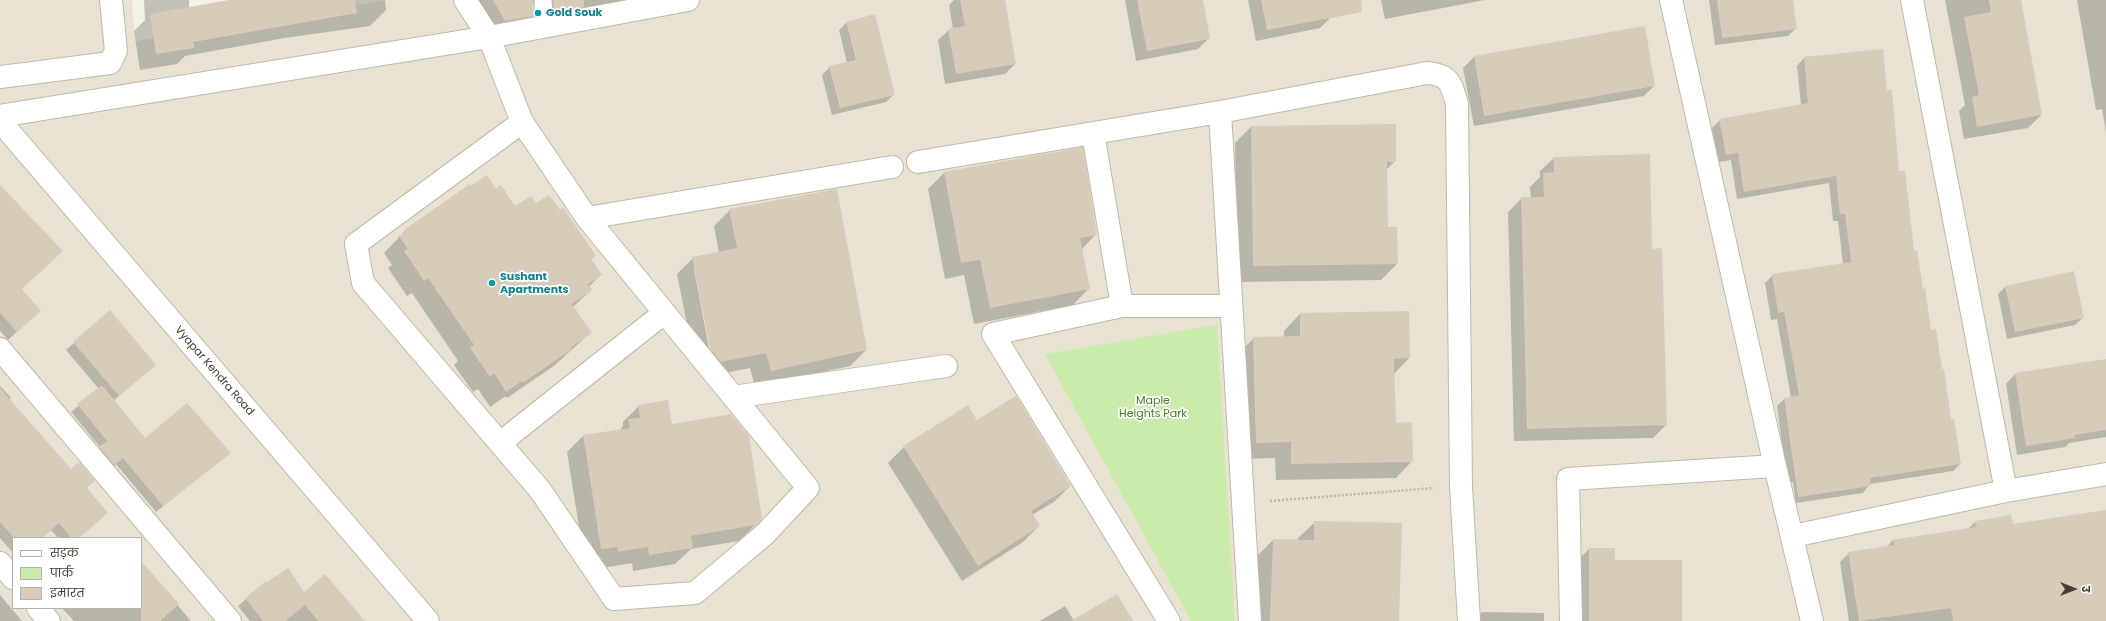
<!DOCTYPE html>
<html>
<head>
<meta charset="utf-8">
<style>
	body { margin:0 }
	#map { position:relative; width:2106px; height:621px; overflow:hidden; background:#f4f0e5; font-family:Poppins,"Noto Sans Devanagari",sans-serif }
	canvas { display:block }
	.legend { position:absolute; left:12px; top:537px; width:130px; height:72px; box-sizing:border-box; background:#fff; border:1px solid #b5b3ae; margin:0; padding:5px 7px; list-style:none; font-size:12px; color:#464034 }
	.legend li { display:flex; align-items:center; gap:8px; height:20px }
	.legend b { width:20px; border:1px solid #b5b3ae }
	.north { position:absolute; left:2054px; top:569px; width:40px; height:40px; -webkit-text-stroke:3px #fff; paint-order:stroke; rotate:90deg; font-size:11px; font-weight:700; line-height:16px; text-align:center; color:#464034 }
	.north::after { content:''; display:block; margin:auto; width:14px; height:18px; background:#464034; clip-path:polygon(50% 0,100% 100%,50% 72%,0 100%) }
</style>
</head>
<body>
<div id="map">
<canvas width="2106" height="621"></canvas>
<ul class="legend">
<li><b style="height:5px;background:#fff"></b>सड़क</li>
<li><b style="height:11px;background:#cbebaa"></b>पार्क</li>
<li><b style="height:11px;background:#d6ccb9"></b>इमारत</li>
</ul>
<div class="north">उ</div>
</div>
<script>
const g = document.querySelector('canvas').getContext('2d');
g.lineJoin = 'round';
function fillPath(path, color) { g.fillStyle = color; g.fill(path, 'evenodd'); }
function stroke(path, color, width, dash) { g.strokeStyle = color; g.lineWidth = width; g.lineCap = dash ? 'butt' : 'round'; g.setLineDash(dash || []); g.stroke(path); }
function label(font, color, halo, rows, align = 'center') {
  g.font = font + ' Poppins,sans-serif'; g.lineWidth = 3.5; g.setLineDash([]); g.textBaseline = 'middle'; g.strokeStyle = halo; g.fillStyle = color; for (const [text, x, y, turn = 0] of rows) {
    g.save(); g.translate(x, y); g.rotate((+turn || 0) * Math.PI / 180); g.textAlign = isNaN(turn) ? turn : align; if (halo) g.strokeText(text, 0, 0); g.fillText(text, 0, 0); g.restore();
  }
}
fillPath(new Path2D(`
	M 0,0 L 132,0 L 135,41 L 386,0 L 2106,0 L 2106,621 L 0,621 ZM 13,538 L 141,538 L 141,608 L 13,608 Z`), '#e8e2d2');
fillPath(new Path2D(`
	M 1217,325 L 1235,621 L 1191,621 L 1045,354 Z`), '#cbebaa');
fillPath(new Path2D(`
	M 144,0 L 189,0 L 189,8 L 234,0 L 385,0 L 386,10 L 370,26 L 285,38 L 185,56 L 177,64 L 140,70 L 134,31 L 145,20 Z
	M 473,0 L 663,0 L 541,25 L 539,8 L 533,3 L 533,15 L 520,29 L 492,34 Z
	M 954,0 L 1004,0 L 1015,64 L 1005,74 L 945,84 L 938,40 L 949,30 L 953,29 L 949,5 Z
	M 1125,0 L 1202,0 L 1209,38 L 1198,49 L 1136,61 Z
	M 1248,0 L 1328,0 L 1331,17 L 1320,28 L 1256,41 Z
	M 1381,0 L 1485,0 L 1385,19 Z
	M 1709,0 L 1792,0 L 1796,28 L 1788,36 L 1715,45 Z
	M 1945,0 L 2020,0 L 2041,115 L 2028,128 L 1964,139 L 1959,111 L 1965,105 Z
	M 2077,0 L 2106,0 L 2106,133 L 2102,109 L 2096,110 Z
	M 847,22 L 893,95 L 886,102 L 832,115 L 822,75 L 830,67 L 847,63 L 839,30 Z
	M 1644,27 L 1654,86 L 1644,96 L 1474,126 L 1463,68 L 1474,57 Z
	M 1804,58 L 1886,91 L 1898,172 L 1913,252 L 1960,464 L 1953,471 L 1870,484 L 1863,493 L 1796,503 L 1793,482 L 1787,482 L 1777,406 L 1784,399 L 1791,398 L 1777,319 L 1771,320 L 1765,283 L 1773,275 L 1843,264 L 1838,221 L 1833,221 L 1829,183 L 1737,199 L 1731,160 L 1719,162 L 1712,128 L 1720,120 L 1801,105 L 1797,66 Z
	M 1251,127 L 1395,161 L 1386,170 L 1387,228 L 1397,264 L 1381,280 L 1237,282 L 1235,143 Z
	M 1082,149 L 1096,234 L 1082,249 L 1089,288 L 1073,305 L 974,324 L 964,275 L 945,279 L 928,189 L 944,173 Z
	M 1554,158 L 1651,250 L 1666,425 L 1653,438 L 1514,441 L 1508,212 L 1522,198 L 1531,198 L 1530,187 L 1540,177 L 1540,171 Z
	M 496,190 L 515,208 L 536,205 L 595,255 L 591,260 L 601,274 L 589,287 L 591,290 L 573,307 L 590,333 L 555,365 L 507,398 L 506,396 L 490,407 L 478,389 L 473,392 L 454,365 L 458,361 L 412,293 L 407,296 L 388,268 L 392,265 L 384,253 L 405,231 Z
	M 0,198 L 21,289 L 40,311 L 8,340 L 0,331 Z
	M 730,210 L 866,350 L 850,366 L 755,387 L 750,368 L 704,377 L 695,365 L 677,274 L 693,258 L 719,253 L 714,226 ZM 694,269 L 696,269 L 712,354 L 710,354 Z
	M 2005,287 L 2083,318 L 2075,325 L 2007,339 L 1998,294 Z
	M 1300,314 L 1409,358 L 1394,374 L 1395,424 L 1412,461 L 1396,478 L 1276,480 L 1275,458 L 1240,459 L 1238,354 L 1254,338 L 1284,337 L 1284,331 Z
	M 74,343 L 147,372 L 114,400 L 145,439 L 229,453 L 156,512 L 116,464 L 107,471 L 93,454 L 100,447 L 71,412 L 99,389 L 66,350 Z
	M 2106,360 L 2106,437 L 2069,443 L 2065,447 L 2017,455 L 2006,384 L 2015,374 Z
	M 0,386 L 11,398 L 9,400 L 70,470 L 94,481 L 86,488 L 79,538 L 58,538 L 51,530 L 41,538 L 13,538 L 13,553 L 0,538 Z
	M 639,406 L 761,519 L 739,541 L 691,549 L 675,564 L 633,571 L 632,563 L 602,568 L 585,564 L 567,452 L 583,436 L 619,431 L 623,426 L 623,422 Z
	M 977,422 L 1070,486 L 1054,502 L 1032,515 L 1039,526 L 1023,542 L 962,581 L 888,463 L 904,447 Z
	M 2106,511 L 2106,621 L 1849,621 L 1840,562 L 1849,553 L 1887,547 L 1893,540 L 1968,529 L 1976,521 L 2012,525 Z
	M 1315,522 L 1398,621 L 1255,621 L 1257,556 L 1273,540 L 1298,541 L 1298,538 Z
	M 1589,549 L 1614,561 L 1681,621 L 1579,621 L 1579,559 Z
	M 141,562 L 191,621 L 74,621 L 62,608 L 141,608 Z
	M 265,582 L 304,593 L 363,621 L 250,621 L 238,606 Z
	M 0,595 L 22,621 L 0,621 Z
	M 1065,606 L 1074,621 L 1132,621 L 1040,621 Z
	M 1482,612 L 1544,613 L 1544,621 L 1474,621 Z`), '#0003');
fillPath(new Path2D(`
	M 229,0 L 355,0 L 357,13 L 193,42 L 194,48 L 156,54 L 150,14 Z
	M 493,0 L 533,0 L 534,16 L 505,21 Z
	M 553,0 L 584,0 L 584,7 L 554,12 Z
	M 960,0 L 1005,0 L 1016,64 L 956,74 L 948,29 L 965,26 Z
	M 1137,0 L 1203,0 L 1210,39 L 1147,51 Z
	M 1261,0 L 1361,0 L 1362,12 L 1267,30 Z
	M 1717,0 L 1793,0 L 1797,29 L 1722,38 Z
	M 1989,0 L 2021,0 L 2042,115 L 1977,127 L 1972,97 L 1979,95 L 1964,17 L 1991,12 Z
	M 875,14 L 895,95 L 840,108 L 829,66 L 856,60 L 846,22 Z
	M 1645,26 L 1655,86 L 1484,116 L 1474,56 Z
	M 1883,49 L 1887,90 L 1892,90 L 1899,171 L 1905,171 L 1914,251 L 1917,250 L 1923,289 L 1925,288 L 1931,330 L 1936,329 L 1942,369 L 1944,369 L 1951,419 L 1954,419 L 1961,464 L 1870,478 L 1871,486 L 1798,497 L 1784,398 L 1799,395 L 1784,312 L 1778,313 L 1772,274 L 1851,262 L 1845,214 L 1840,214 L 1836,176 L 1744,192 L 1738,153 L 1726,155 L 1719,119 L 1808,103 L 1804,57 Z
	M 1396,124 L 1396,162 L 1387,162 L 1388,227 L 1397,227 L 1398,264 L 1253,266 L 1251,126 Z
	M 1083,147 L 1097,235 L 1080,238 L 1090,289 L 990,308 L 980,260 L 961,263 L 944,172 Z
	M 1650,154 L 1652,249 L 1662,248 L 1667,425 L 1527,429 L 1521,197 L 1544,197 L 1543,173 L 1554,172 L 1553,157 Z
	M 487,175 L 496,189 L 501,185 L 515,206 L 531,196 L 536,203 L 549,195 L 560,210 L 563,207 L 596,256 L 591,259 L 602,275 L 588,284 L 592,290 L 572,304 L 592,333 L 571,347 L 572,349 L 523,383 L 522,381 L 506,392 L 494,373 L 490,377 L 470,348 L 474,345 L 428,278 L 424,281 L 404,251 L 408,249 L 399,236 L 406,232 L 404,230 L 470,184 L 471,186 Z
	M 0,185 L 63,251 L 22,289 L 41,311 L 17,332 L 0,313 Z
	M 837,189 L 867,350 L 771,371 L 766,353 L 721,362 L 710,349 L 692,257 L 737,248 L 729,209 Z
	M 2074,271 L 2084,318 L 2015,332 L 2005,286 Z
	M 110,310 L 156,365 L 119,396 L 73,342 Z
	M 1409,311 L 1410,358 L 1394,359 L 1396,423 L 1412,422 L 1413,462 L 1291,464 L 1291,442 L 1256,443 L 1253,337 L 1300,336 L 1300,313 Z
	M 2106,359 L 2106,430 L 2075,435 L 2075,438 L 2026,446 L 2015,373 Z
	M 102,385 L 145,438 L 187,403 L 231,453 L 163,506 L 123,458 L 114,465 L 99,447 L 107,441 L 77,404 Z
	M 0,388 L 71,469 L 79,462 L 95,481 L 86,487 L 108,513 L 79,538 L 71,538 L 59,523 L 42,538 L 14,538 L 0,522 Z
	M 1016,396 L 1071,486 L 1031,511 L 1040,526 L 978,566 L 903,446 L 968,405 L 977,420 Z
	M 668,400 L 672,424 L 731,414 L 749,436 L 762,519 L 756,525 L 691,536 L 693,548 L 649,555 L 648,547 L 618,552 L 617,547 L 601,549 L 583,435 L 630,428 L 628,419 L 640,418 L 638,405 Z
	M 2106,510 L 2106,621 L 1953,621 L 1951,608 L 1859,621 L 1848,552 L 1894,545 L 1893,540 L 1976,527 L 1975,521 L 2011,515 L 2013,524 Z
	M 1314,521 L 1402,523 L 1399,621 L 1270,621 L 1273,539 L 1314,540 Z
	M 1589,548 L 1615,548 L 1615,560 L 1682,560 L 1682,621 L 1589,621 Z
	M 141,561 L 179,604 L 160,621 L 141,621 Z
	M 288,568 L 304,592 L 325,574 L 365,621 L 318,621 L 305,605 L 285,621 L 263,621 L 245,598 L 266,581 L 267,582 Z
	M 1117,594 L 1133,621 L 1071,621 Z`), '#d6ccb9');
const service = new Path2D(`
	M 543,0 L 545,27`);
const minor = new Path2D(`
	M 465,0 L 489,37 L 522,122 L 587,218 L 808,488 L 765,534 L 695,593 L 614,599 L 540,490 L 363,283 L 356,244 L 522,122
	M 1671,0 L 1775,466 L 1812,621
	M 1912,0 L 2006,491
	M 0,77 L 110,63 L 116,51 L 111,0
	M 1220,112 L 1250,621
	M 0,116 L 489,37 L 688,0
	M 0,121 L 428,621
	M 1093,133 L 1122,306 L 1231,306
	M 918,162 L 1220,112 L 1427,73 C 1450,75 1451,83 1457,104 L 1461,487 L 1469,621
	M 587,218 L 892,167
	M 1122,306 L 993,334 L 1169,621
	M 0,349 L 230,621
	M 733,397 L 946,366
	M 500,443 L 664,313
	M 1793,536 L 2006,491 L 2106,474
	M 0,563 L 13,578
	M 38,608 L 49,621
	M 1571,621 L 1568,479 L 1775,466`);
stroke(service, '#c0b8a7', 18);
stroke(minor, '#c0b8a7', 24);
stroke(new Path2D(`
	M 1270,501 L 1434,488`), '#c2b597', 2.5, [2, 2]);
stroke(service, '#fff', 17);
stroke(minor, '#fff', 22);
for (const [x, y, r, color] of [
	[538,13,4,"#0f9aa8"],
	[492,283,4,"#0f9aa8"]
]) { const dot = new Path2D(); dot.arc(x, y, r, 0, 2 * Math.PI); g.fillStyle = color; g.fill(dot); stroke(dot, '#fff', 1.5); }
label('bold 11px', '#0d838f', '#fff', [
	["Gold Souk",546,13],
	["Sushant",500,277],
	["Apartments",500,290]
], 'left');
label('11px', '#464034', '#fff', [
	["Vyapar Kendra Road",214,371,49]
]);
label('11px', '#417c23', '#fff', [
	["Maple",1153,401],
	["Heights Park",1153,414]
]);
</script>
</body>
</html>
